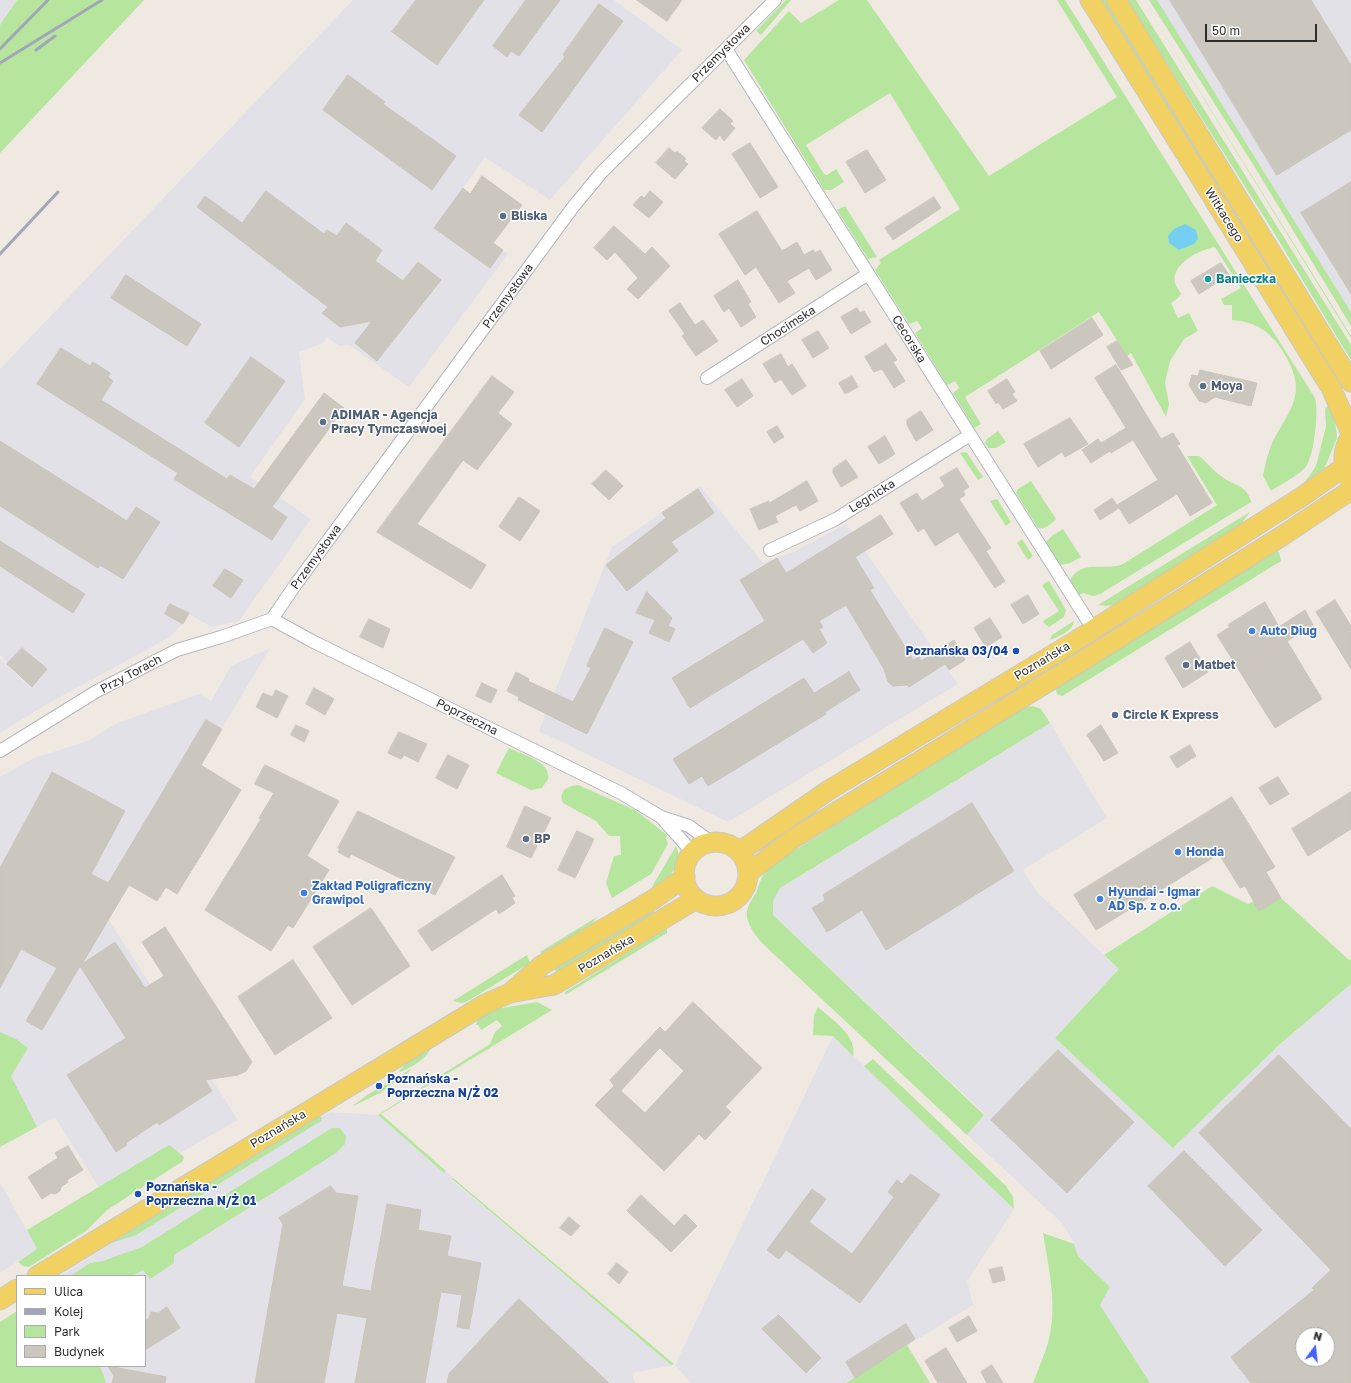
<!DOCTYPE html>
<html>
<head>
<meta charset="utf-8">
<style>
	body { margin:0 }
	#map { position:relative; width:1351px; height:1383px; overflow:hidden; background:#efe9e1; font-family:"Golos Text",sans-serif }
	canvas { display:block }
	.legend { position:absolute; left:16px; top:1275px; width:130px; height:92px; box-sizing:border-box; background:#fff; border:1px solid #ababab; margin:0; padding:5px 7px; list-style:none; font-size:12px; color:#2e2e2e }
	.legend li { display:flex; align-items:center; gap:8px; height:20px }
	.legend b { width:20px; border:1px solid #ababab }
	.north { position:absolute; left:1295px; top:1327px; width:40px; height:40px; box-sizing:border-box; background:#fff; border:1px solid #ababab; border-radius:50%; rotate:15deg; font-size:11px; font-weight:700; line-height:16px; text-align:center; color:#2e2e2e }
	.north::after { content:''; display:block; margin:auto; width:14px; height:18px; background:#4264fb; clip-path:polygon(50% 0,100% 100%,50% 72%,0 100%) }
	.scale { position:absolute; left:1205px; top:24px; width:112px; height:18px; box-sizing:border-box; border:2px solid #2e2e2e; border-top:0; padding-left:5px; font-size:12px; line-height:14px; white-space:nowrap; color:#2e2e2e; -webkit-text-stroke:3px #fff; paint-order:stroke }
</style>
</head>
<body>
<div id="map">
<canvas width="1351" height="1383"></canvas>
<ul class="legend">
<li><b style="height:5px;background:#f2d163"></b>Ulica</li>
<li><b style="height:5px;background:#a3a6b8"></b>Kolej</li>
<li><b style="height:11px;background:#b6e59e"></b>Park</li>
<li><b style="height:11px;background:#cbc7bf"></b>Budynek</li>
</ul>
<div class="north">N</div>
<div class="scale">50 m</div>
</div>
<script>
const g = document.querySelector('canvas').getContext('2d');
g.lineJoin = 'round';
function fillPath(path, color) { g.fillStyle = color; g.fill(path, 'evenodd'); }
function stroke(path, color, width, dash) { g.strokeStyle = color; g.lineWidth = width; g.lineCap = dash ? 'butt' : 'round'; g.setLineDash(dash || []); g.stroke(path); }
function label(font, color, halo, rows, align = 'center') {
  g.font = font + ' "Golos Text",sans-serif'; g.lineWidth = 3; g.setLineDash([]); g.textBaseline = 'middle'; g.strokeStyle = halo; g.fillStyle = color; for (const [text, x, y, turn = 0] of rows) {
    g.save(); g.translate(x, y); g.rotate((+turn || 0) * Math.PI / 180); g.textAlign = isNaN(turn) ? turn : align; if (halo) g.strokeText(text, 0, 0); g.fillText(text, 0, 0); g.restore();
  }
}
fillPath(new Path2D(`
	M 0,0 L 17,0 L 0,25 Z
	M 353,0 L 614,0 L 682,50 L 550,200 L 485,157 L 449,208 L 461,220 L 508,254 L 409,387 L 349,345 L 339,346 L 327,337 L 323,343 L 299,352 L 305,399 L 250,477 L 311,519 L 239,621 L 212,627 L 189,614 L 183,623 L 170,637 L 47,704 L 0,733 L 0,659 L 35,692 L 0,655 L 0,369 Z
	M 1156,0 L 1351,0 L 1351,312 Z
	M 700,486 L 763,563 L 793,552 L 846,524 L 958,684 L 728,822 L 539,731 L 612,547 Z
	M 270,648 L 108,919 L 238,1120 L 104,1196 L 55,1117 L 37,1127 L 8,1075 L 0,1042 L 0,777 L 34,758 L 88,741 L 117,723 L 199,694 L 211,701 L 231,666 Z
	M 1050,723 L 1107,818 L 1023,870 L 1037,892 L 1119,969 L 1055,1038 L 1173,1148 L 1280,1044 L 1351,984 L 1351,1383 L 1150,1383 L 1100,1305 L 1110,1287 L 1078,1256 L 1073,1241 L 1062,1223 L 967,1135 L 985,1114 L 773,915 L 773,901 L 780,888 ZM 1303,1335 L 1327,1335 L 1327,1359 L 1303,1359 Z
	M 833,1036 L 1014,1209 L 967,1281 L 973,1305 L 846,1383 L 691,1383 L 675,1365 L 632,1373 L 635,1383 L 98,1383 L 92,1366 L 145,1366 L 145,1276 L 60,1276 L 213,1179 L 330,1112 L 378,1115 L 444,1173 L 446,1171 L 453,1178 L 452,1180 L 671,1365 L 675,1365 Z
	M 0,1182 L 37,1249 L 0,1273 Z`), '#e3e1e8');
fillPath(new Path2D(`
	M 17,0 L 144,0 L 0,153 L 0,25 Z
	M 786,0 L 791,0 L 761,35 L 756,31 Z
	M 839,0 L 867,0 L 989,176 L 1117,97 L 1057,0 L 1065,0 L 1315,398 C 1319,411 1314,458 1305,468 C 1296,477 1281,484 1271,491 L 1263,476 C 1265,465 1268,452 1273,441 C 1295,402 1308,390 1280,347 C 1269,330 1252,321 1232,320 L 1232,305 L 1224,305 L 1221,299 L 1241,288 L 1215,247 C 1201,249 1170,264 1175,283 C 1176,286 1179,290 1181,294 L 1178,298 L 1171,303 L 1178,318 L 1189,313 L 1198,331 L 1184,339 L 1170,361 L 1165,383 L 1169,404 L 1166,417 L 1131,353 L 1127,356 L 1099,312 L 965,397 L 981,424 L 974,428 L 953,393 L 959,388 L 955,381 L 947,385 L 915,333 L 922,328 L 917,321 L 909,324 L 875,270 L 881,263 L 879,260 L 960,209 L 890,93 L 806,145 L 824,174 L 827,175 L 836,169 L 844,182 L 831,190 L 824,190 L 744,60 L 789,11 L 801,23 Z
	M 1098,0 L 1106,0 L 1341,380 L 1336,382 Z
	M 1127,0 L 1136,0 L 1351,345 L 1351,360 L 1268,223 Z
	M 1143,0 L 1351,336 L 1351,338 Z
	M 1149,0 L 1157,0 L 1351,312 L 1351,326 L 1254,166 Z
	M 845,206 L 877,257 L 868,259 L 837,210 Z
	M 1329,405 L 1335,419 L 1337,438 L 1325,467 L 1318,475 L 1303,485 L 1316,466 L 1326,426 L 1325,409 Z
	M 998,431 L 1006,442 L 996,448 L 988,448 L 985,443 L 987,439 Z
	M 964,452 L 967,453 L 983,477 L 978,480 L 960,453 Z
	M 1187,456 L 1199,456 C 1207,462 1213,471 1221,476 C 1233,486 1247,484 1251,502 L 1100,594 L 1093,596 L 1083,593 L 1079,595 L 1070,580 C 1082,558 1105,572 1123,564 L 1217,505 Z
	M 1031,481 L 1056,519 C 1051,524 1045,530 1038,528 L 1016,493 L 1018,489 Z
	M 997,499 L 1011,522 L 1006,526 L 990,501 Z
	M 1250,512 L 1241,524 L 1114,605 L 1106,606 L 1098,605 Z
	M 1063,529 L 1081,557 L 1070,563 L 1060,565 L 1046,542 L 1053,535 Z
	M 1022,539 L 1033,556 L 1028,560 L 1017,543 Z
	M 1275,551 L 1279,552 L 1281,561 L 1062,696 L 1057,694 L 1056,690 L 1057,686 Z
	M 1049,581 L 1066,610 L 1064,617 L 1049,627 L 1045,624 L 1043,621 L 1059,611 L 1042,585 Z
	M 1074,621 C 1072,632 1059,636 1050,640 L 1052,635 Z
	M 1033,706 L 1041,709 L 1050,723 L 780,888 L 773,901 L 773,915 L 984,1115 L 967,1135 L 763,944 C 755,935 743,920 748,907 C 750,902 753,898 756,893 C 761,880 761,875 773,864 L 1023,707 Z
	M 509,748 C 521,754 552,762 548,779 L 542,788 L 531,790 L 496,773 Z
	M 578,785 L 635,810 L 667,835 L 666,839 L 668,844 L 651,874 L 612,898 L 606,883 L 614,856 L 621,855 L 620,836 L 609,836 L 596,821 L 563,803 C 558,791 567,786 578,785 Z
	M 676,846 C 685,867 667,879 652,889 L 653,885 Z
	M 1212,886 L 1248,904 L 1254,901 L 1281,898 L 1349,960 L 1351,959 L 1351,984 L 1280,1044 L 1173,1148 L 1055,1038 L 1119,969 L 1104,955 Z
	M 653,909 L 656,914 L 557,972 L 552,969 Z
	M 597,917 L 590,926 L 544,954 L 540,952 Z
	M 667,928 L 667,933 L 565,995 L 565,992 Z
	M 527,955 L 530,963 L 466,1002 L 461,1003 L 453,1001 Z
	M 537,1002 L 552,1010 L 381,1114 L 446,1171 L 444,1173 L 378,1115 L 490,1044 L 495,1032 L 502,1026 L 497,1020 L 481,1030 L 478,1025 L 476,1025 L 479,1015 L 502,1008 Z
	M 818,1007 C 831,1019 858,1036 853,1056 L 833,1036 L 813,1035 L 814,1015 Z
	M 0,1032 L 16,1039 L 28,1048 L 11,1076 L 37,1127 L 0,1147 Z
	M 432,1044 C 429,1058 413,1066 401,1072 L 399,1071 L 417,1053 Z
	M 873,1059 L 1006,1186 L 1013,1197 L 1014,1209 L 864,1066 Z
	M 411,1069 L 410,1071 L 380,1093 L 353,1106 L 364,1097 Z
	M 319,1115 L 322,1118 L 321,1121 L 136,1235 L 111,1243 Z
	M 332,1128 L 340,1128 L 346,1137 L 345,1144 L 336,1153 L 174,1255 L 174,1263 L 150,1279 L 143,1270 L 132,1276 L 70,1276 L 90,1263 L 103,1261 L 142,1247 Z
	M 169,1145 L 184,1157 L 183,1161 L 107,1210 L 86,1231 L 29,1267 L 23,1266 L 18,1262 L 37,1249 L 27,1230 Z
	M 453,1178 L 674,1364 L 671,1365 L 452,1179 Z
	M 1043,1233 L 1074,1244 L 1078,1256 L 1110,1287 L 1100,1305 L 1150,1383 L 1033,1383 C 1038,1370 1044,1356 1048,1343 C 1058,1306 1049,1270 1043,1233 Z
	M 17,1311 L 17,1366 L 100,1366 L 106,1383 L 0,1383 L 0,1322 Z
	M 907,1345 L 930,1383 L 846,1383 Z`), '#b6e59e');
fillPath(new Path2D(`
	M 1185,224 L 1196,230 L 1198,239 L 1194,244 L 1179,250 L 1169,243 L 1168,236 L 1174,229 Z`), '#75cff0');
const building = new Path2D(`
	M 416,0 L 484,0 L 437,65 L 392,32 Z
	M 526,0 L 560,0 L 519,56 L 511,51 L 507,57 L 493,46 Z
	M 637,0 L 682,0 L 667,21 Z
	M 1170,0 L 1311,0 L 1351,65 L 1351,130 L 1277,175 Z
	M 599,4 L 623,21 L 542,132 L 519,115 L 565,57 L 563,55 Z
	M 348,75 L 385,102 L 383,104 L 456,156 L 432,190 L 323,110 Z
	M 720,109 L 733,121 L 730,124 L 735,128 L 724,141 L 720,135 L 716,140 L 702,128 Z
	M 750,143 L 778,187 L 760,198 L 732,154 Z
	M 669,148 L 675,153 L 677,151 L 686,159 L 684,161 L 688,164 L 675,179 L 656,163 Z
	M 867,150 L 886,180 L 865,193 L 846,162 Z
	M 482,176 L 522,205 L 493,243 L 503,250 L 490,268 L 434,228 L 463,188 L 470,194 Z
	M 1351,182 L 1351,294 L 1301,213 Z
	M 266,191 L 324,234 L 327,230 L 337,236 L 346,223 L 382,250 L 375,261 L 403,281 L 418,262 L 441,280 L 377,361 L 355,343 L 372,321 L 340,327 L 322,313 L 328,307 L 197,207 L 205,196 L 242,223 Z
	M 650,191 L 663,202 L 649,218 L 633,205 L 641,196 L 644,198 Z
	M 934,197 L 941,208 L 893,240 L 885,228 Z
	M 757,211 L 782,251 L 797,242 L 804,255 L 813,250 L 815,253 L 820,250 L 832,270 L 816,280 L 809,268 L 787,281 L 795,293 L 779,303 L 756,267 L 745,275 L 719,234 Z
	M 614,226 L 645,254 L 652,247 L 670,266 L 638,299 L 627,289 L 638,278 L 615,252 L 607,260 L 594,248 Z
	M 1221,263 L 1229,275 L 1199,294 L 1191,281 Z
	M 126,275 L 201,324 L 187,346 L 111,298 Z
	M 738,280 L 751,302 L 748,304 L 756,317 L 741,327 L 729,308 L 724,312 L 714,296 Z
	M 680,303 L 695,325 L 703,320 L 718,341 L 696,356 L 682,336 L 685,334 L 669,311 Z
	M 857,308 L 860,313 L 864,311 L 871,322 L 851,334 L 841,317 Z
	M 1092,318 L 1103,335 L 1051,369 L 1040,351 Z
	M 818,331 L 829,348 L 813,358 L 802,340 Z
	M 1117,341 L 1133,365 L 1121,370 L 1107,347 Z
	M 886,344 L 897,360 L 893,362 L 905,381 L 894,388 L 882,369 L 874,372 L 865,357 Z
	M 61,348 L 90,366 L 93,362 L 110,373 L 108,377 L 113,381 L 101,400 L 227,479 L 230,475 L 254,489 L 324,393 L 344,408 L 272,507 L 287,517 L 272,540 L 174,479 L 178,473 L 37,384 Z
	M 781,354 L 788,367 L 792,364 L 806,386 L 792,395 L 781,379 L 775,383 L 763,364 Z
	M 251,357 L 285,381 L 239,447 L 205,423 Z
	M 1116,365 L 1161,439 L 1173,433 L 1180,444 L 1177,445 L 1212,503 L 1190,516 L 1177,494 L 1129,524 L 1119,508 L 1100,520 L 1094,510 L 1112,498 L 1119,508 L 1117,505 L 1158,480 L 1133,440 L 1111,453 L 1110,451 L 1091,463 L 1082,450 L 1098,439 L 1101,443 L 1126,428 L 1095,378 Z
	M 1200,370 L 1257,383 L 1251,406 L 1215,397 L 1206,403 L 1199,401 L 1189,385 L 1192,375 L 1198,376 Z
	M 492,376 L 514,392 L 498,413 L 512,424 L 477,470 L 463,460 L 417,524 L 486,565 L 471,589 L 377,532 Z
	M 852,376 L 858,387 L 845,394 L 839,383 Z
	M 742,379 L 753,396 L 737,407 L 725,390 Z
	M 1007,379 L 1015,392 L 1012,394 L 1017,401 L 1003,409 L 998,402 L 996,404 L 988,391 Z
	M 921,411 L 933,430 L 916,441 L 907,425 L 907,420 Z
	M 1070,418 L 1088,444 L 1065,457 L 1062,452 L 1038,467 L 1024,444 Z
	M 777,426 L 784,437 L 774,443 L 767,432 Z
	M 885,436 L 895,454 L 879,464 L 868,447 Z
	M 0,441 L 127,521 L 136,507 L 160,522 L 123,579 L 100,565 L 98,568 L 0,506 Z
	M 846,460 L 858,477 L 841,487 L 833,473 L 833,469 Z
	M 957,468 L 969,487 L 963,491 L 965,495 L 959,499 L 991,548 L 986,551 L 1005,581 L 995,588 L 958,532 L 935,546 L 924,528 L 918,532 L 900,503 L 917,493 L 922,501 L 945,486 L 940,478 Z
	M 606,470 L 623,486 L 609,500 L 592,484 Z
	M 807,481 L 818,501 L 800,511 L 796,505 L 775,516 L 778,522 L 759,530 L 750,509 L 769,501 L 769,503 Z
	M 698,489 L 714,513 L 671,542 L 678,551 L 627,591 L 606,565 L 666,518 L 662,513 Z
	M 519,497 L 540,511 L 520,541 L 499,527 Z
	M 881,515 L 893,534 L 855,557 L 874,588 L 870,590 L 913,660 L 919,657 L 921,661 L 954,640 L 965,660 L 949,670 L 945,664 L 909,687 L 908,685 L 893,686 L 888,682 L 884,669 L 846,605 L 819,621 L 823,627 L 819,629 L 827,643 L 813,653 L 803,639 L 690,708 L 672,678 L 765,621 L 740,580 L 777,558 L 786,573 Z
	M 0,541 L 85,594 L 73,613 L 0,566 Z
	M 225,569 L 243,580 L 231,598 L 213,586 Z
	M 647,592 L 672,618 L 668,626 L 675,629 L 669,642 L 649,633 L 655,620 L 636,613 Z
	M 1028,595 L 1039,614 L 1023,624 L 1011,605 Z
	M 1335,600 L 1351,626 L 1351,669 L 1316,612 Z
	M 1265,602 L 1279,627 L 1305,610 L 1313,625 L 1287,641 L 1322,699 L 1275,728 L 1217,635 L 1230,627 L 1228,625 Z
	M 170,604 L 189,613 L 183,624 L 165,614 Z
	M 990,618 L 1002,637 L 986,647 L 974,628 Z
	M 369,619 L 390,629 L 383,648 L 360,637 Z
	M 605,628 L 633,642 L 587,734 L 518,700 L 519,697 L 507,691 L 516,672 L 529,679 L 528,681 L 573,702 L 591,668 L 587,666 Z
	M 1190,642 L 1208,672 L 1183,688 L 1165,658 Z
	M 22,648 L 47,669 L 32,687 L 7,664 Z
	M 849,672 L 860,690 L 825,712 L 826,714 L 708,786 L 702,776 L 689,784 L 673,759 L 804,678 L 814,693 Z
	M 482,683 L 497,690 L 491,703 L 476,696 Z
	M 314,688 L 334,699 L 325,715 L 306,704 Z
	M 276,690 L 288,696 L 277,718 L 256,707 L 263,693 L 272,697 Z
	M 206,720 L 222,729 L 201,765 L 241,790 L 177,894 L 166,887 L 157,901 L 129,885 L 82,964 L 115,942 L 145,988 L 164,976 L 142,942 L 165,927 L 252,1062 L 246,1071 L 238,1075 L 205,1080 L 212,1091 L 159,1125 L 157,1122 L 126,1143 L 127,1145 L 116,1152 L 67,1075 L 126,1038 L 80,966 L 42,1030 L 26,1021 L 57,968 L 21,949 L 0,988 L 0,868 L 52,772 L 125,811 L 91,874 L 108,883 Z
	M 296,725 L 309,731 L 304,742 L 291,735 Z
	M 1101,725 L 1118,753 L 1104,761 L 1087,735 Z
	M 399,732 L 427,744 L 418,762 L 404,755 L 401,759 L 388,753 Z
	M 1190,745 L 1196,756 L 1177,768 L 1170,757 Z
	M 448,755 L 469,765 L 457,789 L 436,778 Z
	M 265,765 L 339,801 L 307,856 L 329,870 L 293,928 L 288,925 L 271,951 L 205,910 L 261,819 L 259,818 L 274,793 L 255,784 Z
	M 1278,777 L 1289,794 L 1270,805 L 1259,788 Z
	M 1351,792 L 1351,829 L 1308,856 L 1292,829 Z
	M 1232,797 L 1275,867 L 1266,872 L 1281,898 L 1259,911 L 1245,886 L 1240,888 L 1219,854 L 1096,930 L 1074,895 Z
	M 972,803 L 1014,871 L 886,950 L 862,910 L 827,932 L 812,908 L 824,901 L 825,898 L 823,895 Z
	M 525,806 L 551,818 L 531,858 L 507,847 Z
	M 358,811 L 455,857 L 435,895 L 351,854 L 349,858 L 338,852 L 340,848 L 338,848 Z
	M 577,831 L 594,839 L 575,878 L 558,870 Z
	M 502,875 L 515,896 L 512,898 L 515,903 L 499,914 L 496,909 L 432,951 L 418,931 Z
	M 371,908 L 410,966 L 352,1005 L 313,947 Z
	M 293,960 L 332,1018 L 275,1055 L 238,997 Z
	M 693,1002 L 762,1068 L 725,1107 L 731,1112 L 705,1140 L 699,1134 L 664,1171 L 595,1105 L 614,1086 L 610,1080 L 660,1027 L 665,1032 ZM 660,1048 L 684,1071 L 645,1113 L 621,1091 Z
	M 1058,1050 L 1134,1122 L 1067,1193 L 991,1120 Z
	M 1279,1055 L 1351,1129 L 1351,1383 L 1251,1383 L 1231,1357 L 1314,1290 L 1312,1288 L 1331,1270 L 1199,1133 ZM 1303,1335 L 1327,1335 L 1327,1359 L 1303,1359 Z
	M 68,1146 L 83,1170 L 67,1180 L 68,1182 L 61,1187 L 60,1191 L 55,1194 L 51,1193 L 42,1199 L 28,1177 L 58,1158 L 55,1153 Z
	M 1184,1151 L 1262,1230 L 1225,1266 L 1148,1186 Z
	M 911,1174 L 940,1195 L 860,1303 L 786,1250 L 779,1259 L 767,1250 L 812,1189 L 826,1199 L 809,1222 L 852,1254 L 894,1197 L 888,1192 L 897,1180 L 902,1184 Z
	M 331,1186 L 336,1193 L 358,1196 L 342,1286 L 371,1291 L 387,1204 L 421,1210 L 418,1230 L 451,1236 L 447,1256 L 481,1263 L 469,1329 L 457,1327 L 462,1295 L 441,1292 L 425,1383 L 355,1383 L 367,1318 L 337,1313 L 324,1383 L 255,1383 L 283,1224 L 279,1218 Z
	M 641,1195 L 674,1226 L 685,1214 L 697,1226 L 671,1252 L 627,1211 Z
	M 569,1217 L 580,1226 L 571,1236 L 560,1228 Z
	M 617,1263 L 628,1272 L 619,1284 L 608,1274 Z
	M 1002,1267 L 1005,1280 L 993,1283 L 989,1270 Z
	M 519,1299 L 609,1383 L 447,1383 L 449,1374 Z
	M 167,1307 L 180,1328 L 145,1350 L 145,1321 L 149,1318 L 151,1312 L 158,1313 Z
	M 779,1315 L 821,1358 L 806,1373 L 762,1329 Z
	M 969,1316 L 977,1331 L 957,1342 L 949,1328 Z
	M 906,1324 L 915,1339 L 855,1378 L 846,1362 Z
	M 946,1348 L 967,1383 L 938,1383 L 925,1361 Z
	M 992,1365 L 1003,1383 L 987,1383 L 981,1372 Z
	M 108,1366 L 166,1377 L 165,1383 L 112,1383 L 114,1376 Z`);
fillPath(building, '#cbc7bf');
stroke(building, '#cbc5ba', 1);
const minor = new Path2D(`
	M 726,49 L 1093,629
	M 707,378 L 868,274
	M 770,550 L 836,519 L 970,435
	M 272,619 L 296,584 L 573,207 L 602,172 L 775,0
	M 272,619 L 312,641 L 621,793 L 661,817 L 689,826 L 712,843
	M 0,751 L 97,691 L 177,650 L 221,637 L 272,619
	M 661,817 L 693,853`);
const primary = new Path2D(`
	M 1090,0 L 1331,388 L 1351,433
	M 1116,0 L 1351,382
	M 1349,478 C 1342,462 1342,450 1351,436
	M684 874a32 32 0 1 1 64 0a32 32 0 1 1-64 0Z
	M 739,852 L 829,790 L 1069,645 L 1303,496 L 1344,467
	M 748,873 L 794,838 L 1087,658 L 1282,536 L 1351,490
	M 510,993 L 542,965 L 654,899 L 685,877
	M 37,1276 L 485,1004 L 510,993 L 554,985 L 696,899
	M 0,1300 L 17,1289`);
stroke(minor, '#b4b7c1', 14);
stroke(primary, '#c9c9c9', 21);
stroke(minor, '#fff', 12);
stroke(primary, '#f2d163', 19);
stroke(new Path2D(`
	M 0,49 L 48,0
	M 36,50 L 55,36
	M 0,63 L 102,0
	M 0,254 L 58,192`), '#a3a6b8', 3);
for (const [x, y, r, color] of [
	[503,216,4,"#5c6f8a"],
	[1208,279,4,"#0f9aa8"],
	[1203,386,4,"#5c6f8a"],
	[323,422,4,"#5c6f8a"],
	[1252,631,4,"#3f7fe0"],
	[1016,651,4,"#1a4fb4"],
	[1186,665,4,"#5c6f8a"],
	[1115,715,4,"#5c6f8a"],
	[526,839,4,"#5c6f8a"],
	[1178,852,4,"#3f7fe0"],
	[304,893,4,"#3f7fe0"],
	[1100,899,4,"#3f7fe0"],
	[379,1086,4,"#1a4fb4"],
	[138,1194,4,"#1a4fb4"]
]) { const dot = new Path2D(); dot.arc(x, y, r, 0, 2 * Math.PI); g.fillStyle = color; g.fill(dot); stroke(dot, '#fff', 1.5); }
label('12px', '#2e2e2e', '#fff', [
	["Przemysłowa",721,53,-45],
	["Witkacego",1224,215,58],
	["Przemysłowa",508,296,-54],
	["Chocimska",788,326,-33],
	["Cecorska",909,339,58],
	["Legnicka",872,496,-32],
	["Przemysłowa",316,557,-54],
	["Poznańska",1042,661,-31],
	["Przy Torach",131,674,-28],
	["Poprzeczna",467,717,26],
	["Poznańska",606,954,-31],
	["Poznańska",278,1129,-31]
]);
label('bold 12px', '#4e5e75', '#fff', [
	["Bliska",511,216],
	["Moya",1211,386],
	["ADIMAR - Agencja",331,415],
	["Pracy Tymczaswoej",331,429],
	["Matbet",1194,665],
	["Circle K Express",1123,715],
	["BP",534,839]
], 'left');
label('bold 12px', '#0d838f', '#fff', [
	["Banieczka",1216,279]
], 'left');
label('bold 12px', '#366cbe', '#fff', [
	["Auto Diug",1260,631],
	["Honda",1186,852],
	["Zakład Poligraficzny",312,886],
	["Grawipol",312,900],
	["Hyundai - Igmar",1108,892],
	["AD Sp. z o.o.",1108,906]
], 'left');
label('bold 12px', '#164399', '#fff', [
	["Poznańska 03/04",1008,651,"right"],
	["Poznańska -",387,1079],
	["Poprzeczna N/Ż 02",387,1093],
	["Poznańska -",146,1187],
	["Poprzeczna N/Ż 01",146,1201]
], 'left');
</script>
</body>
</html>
